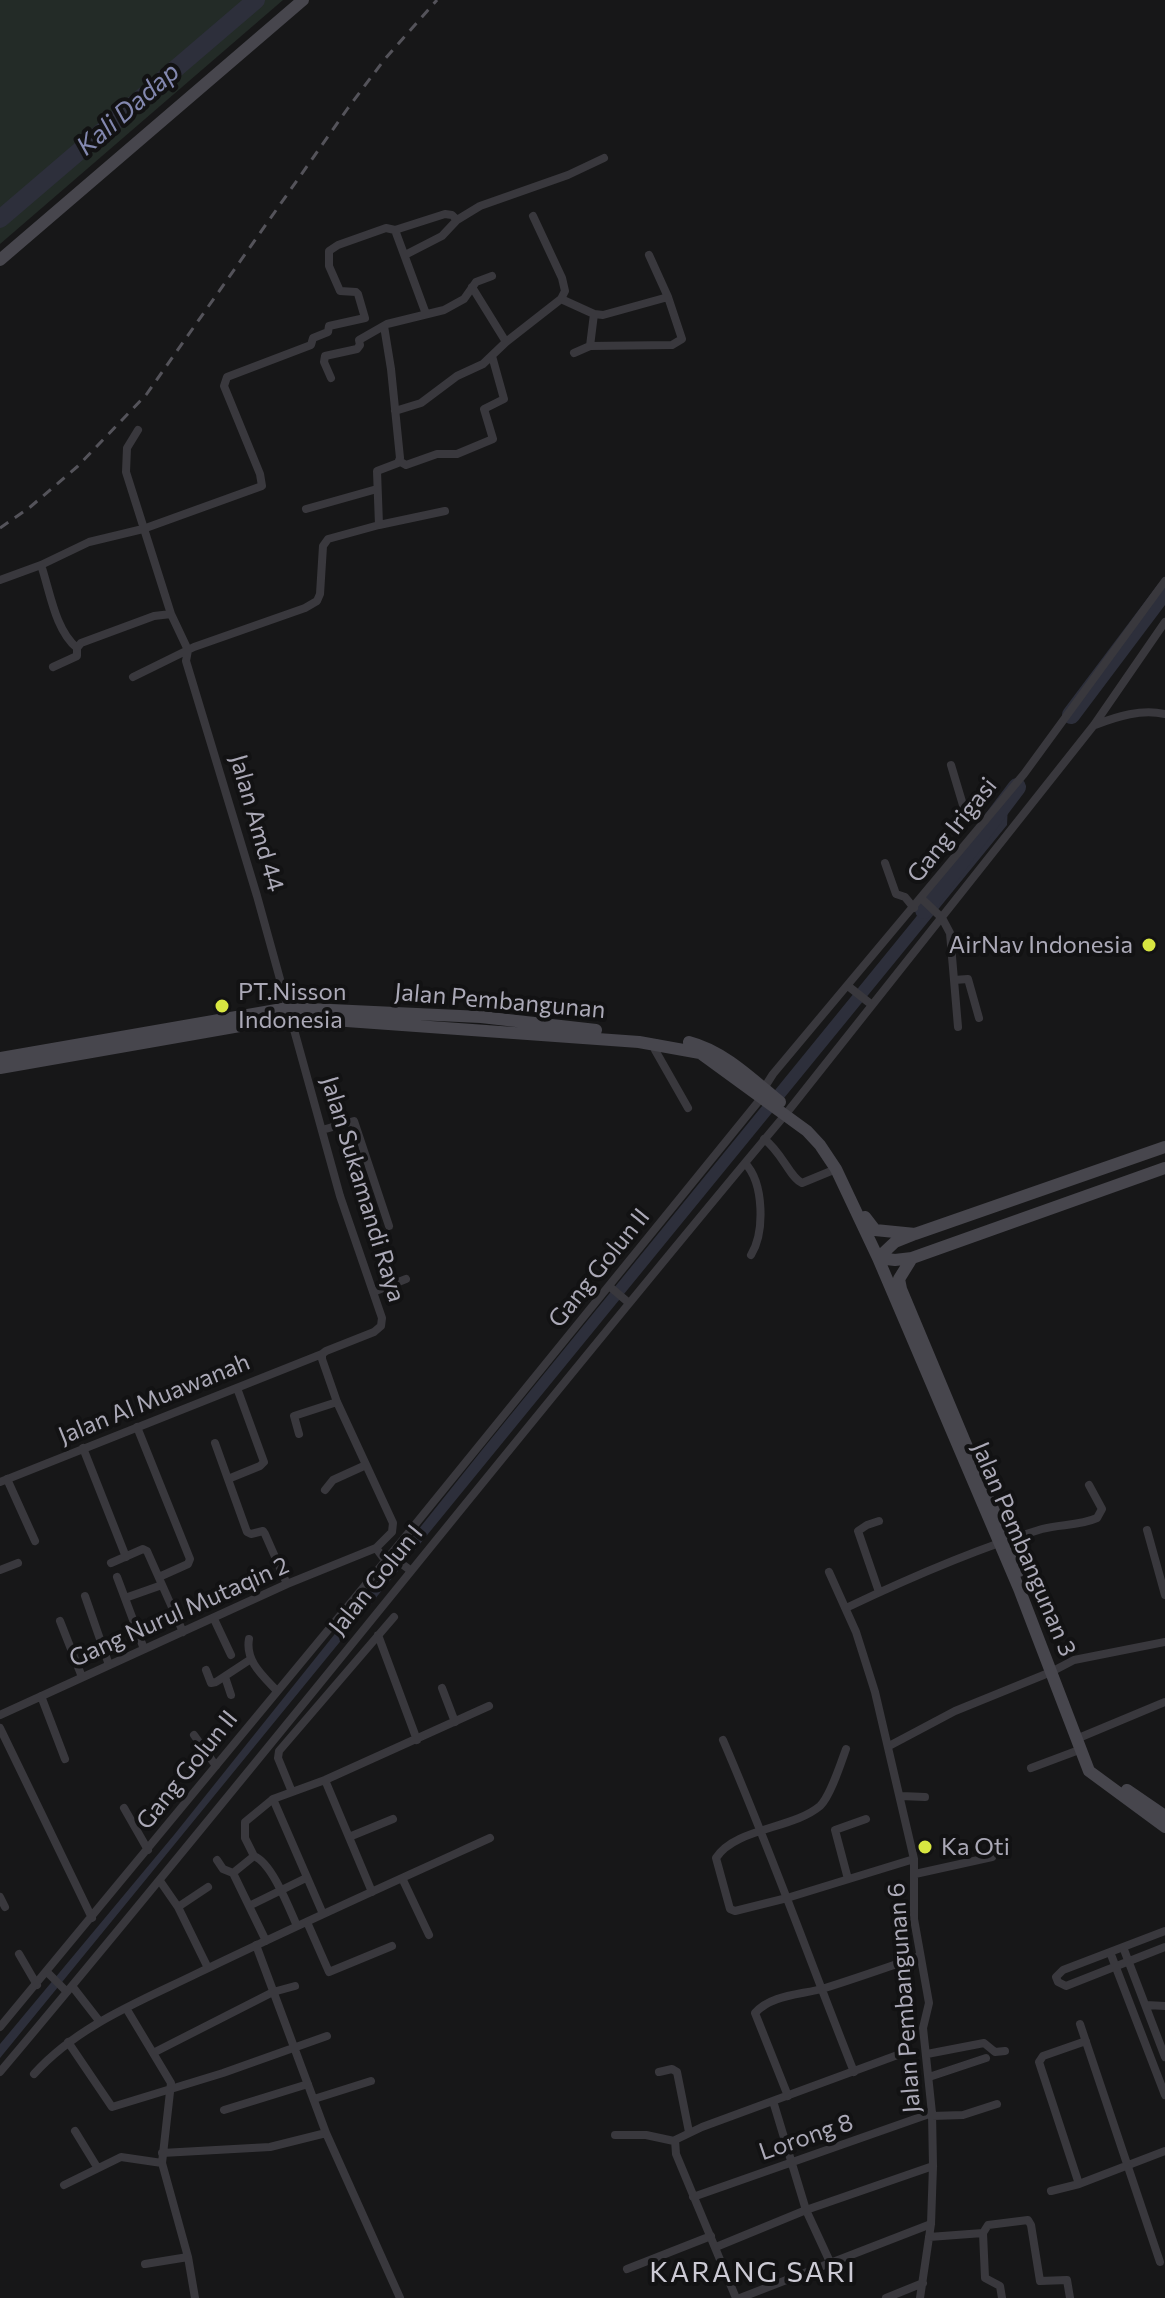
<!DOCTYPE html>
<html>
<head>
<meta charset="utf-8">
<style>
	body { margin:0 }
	canvas { display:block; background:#171718 }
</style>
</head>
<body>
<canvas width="1165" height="2298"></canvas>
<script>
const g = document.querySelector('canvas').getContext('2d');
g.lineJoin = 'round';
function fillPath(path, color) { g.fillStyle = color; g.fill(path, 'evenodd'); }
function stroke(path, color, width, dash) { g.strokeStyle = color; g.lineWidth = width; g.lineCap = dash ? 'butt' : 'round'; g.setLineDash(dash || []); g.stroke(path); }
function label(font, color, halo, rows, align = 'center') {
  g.font = font + ' Commissioner,sans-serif'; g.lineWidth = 8; g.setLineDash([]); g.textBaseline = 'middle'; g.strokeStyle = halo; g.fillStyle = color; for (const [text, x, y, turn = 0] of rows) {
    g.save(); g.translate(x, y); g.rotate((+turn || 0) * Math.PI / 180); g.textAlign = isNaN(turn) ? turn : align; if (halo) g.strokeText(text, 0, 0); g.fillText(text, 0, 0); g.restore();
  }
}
fillPath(new Path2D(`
	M 0,0 L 283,0 L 0,244 Z`), '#232b27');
fillPath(new Path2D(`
	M 1008,804 L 1007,825 L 0,2058 L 0,2044 L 174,1835 L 482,1450 Z`), '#2d2f3b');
stroke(new Path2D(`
	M 0,219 L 256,0
	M 1071,715 L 1165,590
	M 924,910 L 1017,787`), '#2d2f3b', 18);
stroke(new Path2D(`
	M 395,230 L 426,314
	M 405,255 L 442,236 L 457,220 L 480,206 L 568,175 L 604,158
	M 472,287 L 506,342
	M 561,299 L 594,314 L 603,315 L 668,297
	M 594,314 L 590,346 L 672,345 L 682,339 L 668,297 L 649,255
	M 574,353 L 590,346
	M 331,378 L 324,362 L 325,356 L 357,349 L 360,345 L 359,340 L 387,324 L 444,310 L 464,299 L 476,282 L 492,276
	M 395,411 L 421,403 L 457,376 L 483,364 L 506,342 L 561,299 L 565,291 L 562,278 L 533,216
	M 138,430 L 127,448 L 126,472 L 171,614
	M 399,461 L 406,465 L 437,454 L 457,454 L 493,439 L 484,409 L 504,399 L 492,356
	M 306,509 L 377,489
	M 379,525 L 445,511
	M 41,565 C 50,591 55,630 77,648
	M 0,580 L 41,565 L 89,542 L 143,529 L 262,486 L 260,474 L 224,386 L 227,377 L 311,345 L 313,338 L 328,332 L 329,326 L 365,318 L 358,294 L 356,292 L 340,291 L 329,266 L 329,251 L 338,245 L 386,228 L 395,230 L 445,214 L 452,215 L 457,220
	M 188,650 L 186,661 L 257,896 L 340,1196 L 382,1318 L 381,1326 L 374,1332 L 326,1351 L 322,1354 L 322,1359 L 337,1402 L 393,1523 L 392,1532 L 376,1548 L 385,1560
	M 53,667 L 77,656 L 77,648 L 81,643 L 154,616 L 171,614 L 188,650
	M 133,677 L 194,647 L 305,608 L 317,601 L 320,594 L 323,546 L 328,539 L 379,525 L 377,471 L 398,463 L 400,458 L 391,369 L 384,326
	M 1095,725 C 1118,716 1141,709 1165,714
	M 951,765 L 963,805 L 985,821
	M 885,863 L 896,894 L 905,897 L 914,908
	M 922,899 L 942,918 L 950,933 L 958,1027
	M 954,980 L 968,979 L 979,1018
	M 848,986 L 872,1005
	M 656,1043 L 655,1050 L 688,1108
	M 789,1110 L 1094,725 L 1165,622
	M 322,1130 L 354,1121 L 389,1226
	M 764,1139 C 782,1152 790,1178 802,1183 L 836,1169
	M 745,1163 C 764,1183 765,1232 751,1255
	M 609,1286 L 629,1303
	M 373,1292 L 406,1279
	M 137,1427 L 190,1559 L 188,1564 L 159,1577
	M 299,1434 L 294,1416 L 337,1402
	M 215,1443 L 247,1532 L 251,1534 L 263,1531 L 265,1534 L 287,1584
	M 83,1448 L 126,1557
	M 7,1479 L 35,1541
	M 228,1479 L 260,1466 L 264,1462 L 237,1388
	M 0,1482 L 322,1354
	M 325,1490 L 333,1480 L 366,1465
	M 1147,1530 L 1165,1595
	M 390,1555 L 410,1570
	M 111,1563 L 143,1549 L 147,1551 L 183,1632
	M 0,1570 L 18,1563
	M 829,1572 L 856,1632 L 875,1692 L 914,1859 L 914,1919 L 929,2003 L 923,2028 L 932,2113 L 933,2166 L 931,2224 L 920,2298
	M 117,1577 L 144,1649
	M 879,1592 L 858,1531 L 867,1525 L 879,1521
	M 85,1596 L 109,1665
	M 125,1598 L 162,1585
	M 846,1608 C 909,1578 975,1549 1042,1529 C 1060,1524 1079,1526 1097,1518 L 1102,1509 L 1089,1485
	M 214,1619 L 231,1655
	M 60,1621 L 82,1677
	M 378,1635 L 417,1740
	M 249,1639 C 245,1661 263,1676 277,1691
	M 206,1670 L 211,1683 L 216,1682 L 251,1659
	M 225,1677 L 231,1695
	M 442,1688 L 455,1722
	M 41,1696 L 65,1759
	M 0,1715 L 287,1584 L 376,1548
	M 0,1728 L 92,1918
	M 194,1735 L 216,1766
	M 1081,1737 L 1165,1702
	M 723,1740 C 770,1849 810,1961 854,2072
	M 889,1746 L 955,1711 L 1051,1672 L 1074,1660 L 1165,1642
	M 846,1749 C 841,1763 830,1797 820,1806 C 793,1829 735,1828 716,1858 L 730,1909 L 735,1911 L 787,1898 L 914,1859
	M 1031,1768 L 1079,1750
	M 325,1780 L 372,1892
	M 292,1792 L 278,1758 L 279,1751 L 394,1617
	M 901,1796 L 925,1797
	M 273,1799 L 323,1914
	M 124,1808 L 148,1850
	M 349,1837 L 393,1819
	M 254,1856 L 233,1873 L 266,1941
	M 217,1860 L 223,1869 L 233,1873
	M 915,1874 L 992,1857
	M 402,1878 L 429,1935
	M 848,1879 L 835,1830 L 866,1819
	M 160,1881 L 178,1907 L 208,1968
	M 0,1897 L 5,1907
	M 249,1906 L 306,1878
	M 178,1907 L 208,1887
	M 307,1922 L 329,1972 L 392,1946
	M 297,1926 C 289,1908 272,1863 254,1856 L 245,1838 L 245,1822 L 273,1799 L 325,1780 L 489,1706
	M 1165,1931 L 1063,1970 L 1056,1977 L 1058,1982 L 1066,1986 L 1165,1947
	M 256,1945 L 326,2133 L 400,2298
	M 1123,1947 L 1165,2057
	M 1110,1952 L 1165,2095
	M 19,1954 L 37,1985
	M 47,1972 L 67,1992
	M 72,1986 L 100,2022
	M 1146,2005 L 1165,2006
	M 126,2008 L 171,2083 L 162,2163 L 188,2257 L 195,2298
	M 1080,2024 L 1160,2262
	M 0,2027 L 405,1537 L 758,1102 L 759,1096 L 773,1074 L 1024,774 L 1165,581
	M 68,2042 L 112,2107 L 223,2073 L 327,2036
	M 155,2052 L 273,1992 L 295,1986
	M 927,2054 L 984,2043 L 995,2052 L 1005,2051
	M 0,2072 C 266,1756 520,1431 785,1115
	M 659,2072 L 672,2069 L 677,2072 L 689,2132
	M 34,2074 C 78,2025 141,2001 198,1973 C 295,1926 393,1882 490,1838
	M 929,2077 L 986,2058
	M 788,2096 L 755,2013 C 772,1994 802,1995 825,1988 C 857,1978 888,1967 920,1956
	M 314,2099 L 371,2081
	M 773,2101 L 806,2210 L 830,2262
	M 224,2110 L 308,2084
	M 932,2116 L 963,2115 L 997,2104
	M 75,2131 L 97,2167
	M 615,2135 L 646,2135 L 674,2141
	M 162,2153 L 270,2147 L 326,2133
	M 1079,2184 L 1039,2062 L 1043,2056 L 1086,2041
	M 64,2185 L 121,2157 L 162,2163
	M 1051,2191 L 1079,2184 L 1165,2151
	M 693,2197 L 932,2113
	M 929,2237 L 983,2233
	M 716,2247 L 806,2210 L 933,2166
	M 145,2264 L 188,2257
	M 627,2269 L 711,2236
	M 736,2298 L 676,2154 L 675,2140 L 702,2127 L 903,2053
	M 740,2298 L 931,2224
	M 886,2298 L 923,2283
	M 1002,2298 L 1000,2286 L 985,2278 L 983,2233 L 988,2225 L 1028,2220 L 1031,2225 L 1040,2281 L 1067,2280 L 1070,2298`), '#39383d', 8);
stroke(new Path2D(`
	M 0,260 L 303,0
	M 689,1042 C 724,1051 752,1079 780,1102
	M 0,1058 L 288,1008 L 481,1017 L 596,1030
	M 0,1068 L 291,1017 L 639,1042 L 700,1053 L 807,1131 L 820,1145 L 836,1169 L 878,1258 L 1020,1591 L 1089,1771 L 1165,1827
	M 865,1217 L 875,1230 L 915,1234
	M 878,1258 L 895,1242 L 915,1234 L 1165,1147
	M 878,1258 L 895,1260 L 912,1258 L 1165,1168
	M 912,1258 L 899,1279 L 901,1289 L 1019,1571
	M 1127,1790 L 1165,1816`), '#47464d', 12);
stroke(new Path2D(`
	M 0,528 L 29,508 L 78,466 L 146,395 L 348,108 L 384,60 L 437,0`), '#54535a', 3, [10, 8]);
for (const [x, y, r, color] of [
	[1149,945,8,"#d8e641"],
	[222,1006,8,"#d8e641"],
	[925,1847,8,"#d8e641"]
]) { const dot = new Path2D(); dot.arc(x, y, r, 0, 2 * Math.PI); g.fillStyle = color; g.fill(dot); stroke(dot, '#121213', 3); }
label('24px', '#aba9b7', '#121213', [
	["Jalan Amd 44",257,823,74],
	["Gang Irigasi",952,830,-51],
	["Jalan Pembangunan",500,1001,5],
	["Jalan Sukamandi Raya",363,1189,73],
	["Gang Golun II",599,1268,-51],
	["Jalan Al Muawanah",154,1399,-22],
	["Jalan Pembangunan 3",1024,1549,67],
	["Jalan Golun I",376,1580,-51],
	["Gang Nurul Mutaqin 2",179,1612,-24],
	["Gang Golun II",187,1770,-51],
	["Jalan Pembangunan 6",904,1998,-94],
	["Lorong 8",806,2137,-19]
]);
label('24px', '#aba9b7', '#121213', [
	["AirNav Indonesia",1133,945,"right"],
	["PT.Nisson",238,992],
	["Indonesia",238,1020],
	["Ka Oti",941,1847]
], 'left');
label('italic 26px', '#8388b0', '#121213', [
	["Kali Dadap",128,109,-41]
]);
g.letterSpacing = '2px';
label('28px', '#cccad4', '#121213', [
	["KARANG SARI",753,2273]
]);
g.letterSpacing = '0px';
</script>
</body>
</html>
